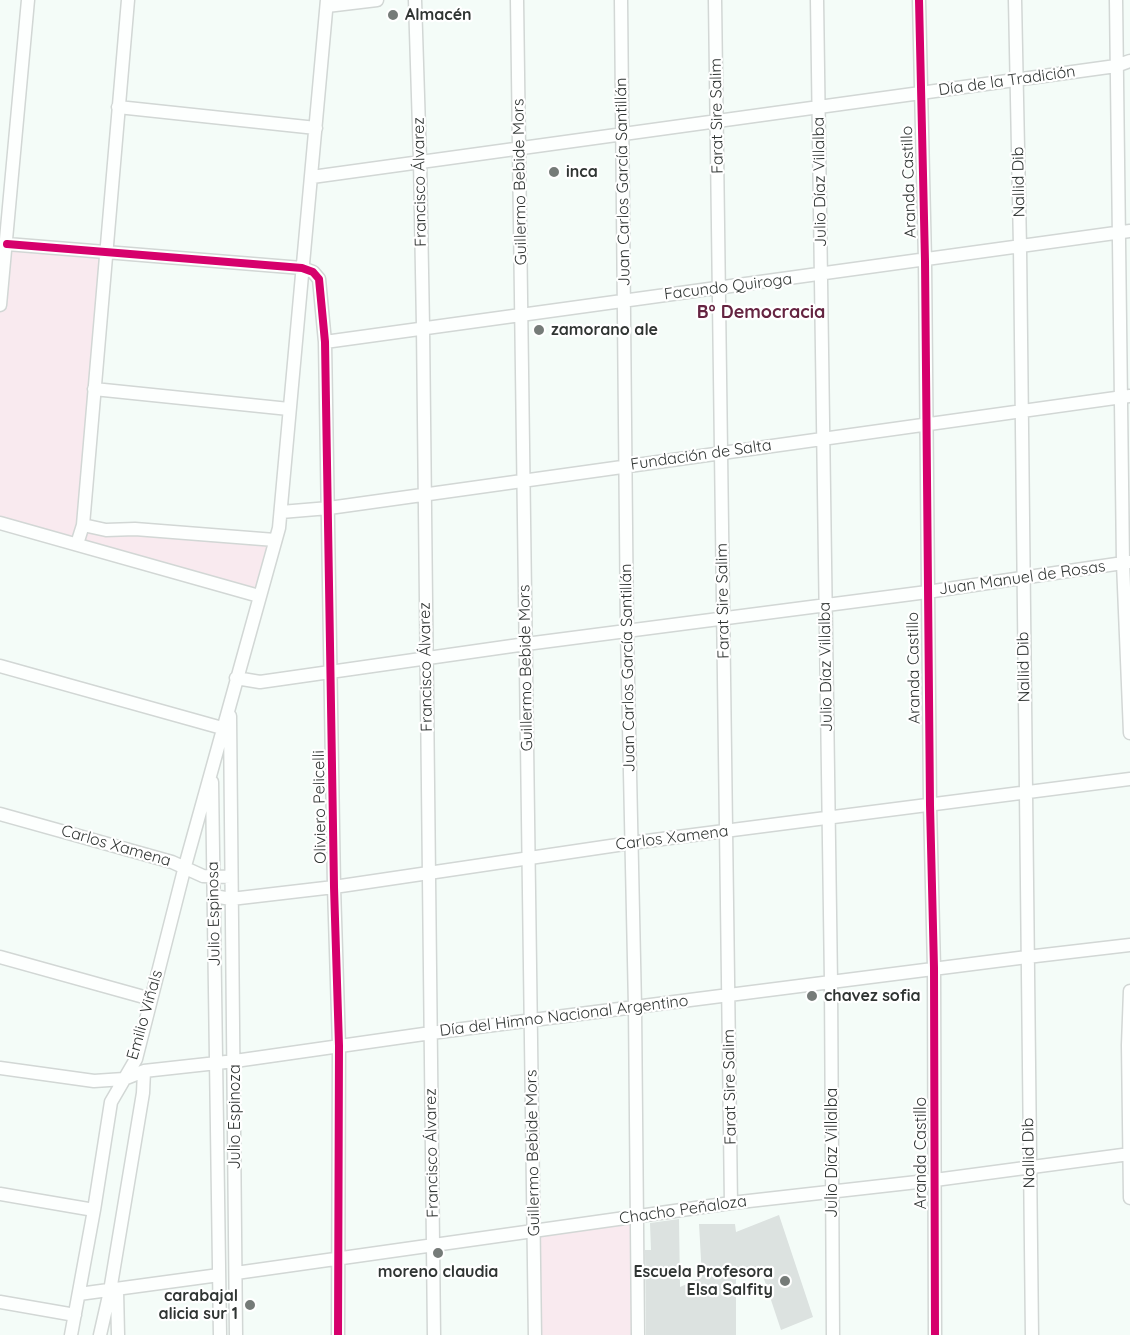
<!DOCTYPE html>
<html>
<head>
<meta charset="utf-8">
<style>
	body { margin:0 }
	canvas { display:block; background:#f4fcf8 }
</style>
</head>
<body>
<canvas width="1130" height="1335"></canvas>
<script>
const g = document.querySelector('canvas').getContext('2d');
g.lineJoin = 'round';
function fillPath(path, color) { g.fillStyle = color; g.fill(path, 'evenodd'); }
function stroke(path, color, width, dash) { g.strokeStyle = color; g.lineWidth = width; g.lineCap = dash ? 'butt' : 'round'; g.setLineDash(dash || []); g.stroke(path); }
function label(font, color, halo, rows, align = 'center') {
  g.font = font + ' Quicksand,sans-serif'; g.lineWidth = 4.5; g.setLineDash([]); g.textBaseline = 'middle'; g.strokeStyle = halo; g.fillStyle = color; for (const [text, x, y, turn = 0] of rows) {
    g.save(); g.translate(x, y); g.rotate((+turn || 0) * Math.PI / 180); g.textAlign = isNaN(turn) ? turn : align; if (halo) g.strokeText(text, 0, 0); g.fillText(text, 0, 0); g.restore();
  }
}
fillPath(new Path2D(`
	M 7,244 L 105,252 L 84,525 L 275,540 L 259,596 L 0,523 L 0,305 Z
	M 631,1224 L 633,1335 L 539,1335 L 539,1235 Z`), '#f9eaef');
fillPath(new Path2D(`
	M 779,1215 L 813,1317 L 781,1330 L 761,1270 L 736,1276 L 736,1335 L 646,1335 L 645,1250 L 651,1250 L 650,1223 L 679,1219 L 680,1287 L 702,1277 L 699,1224 L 735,1224 L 736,1232 Z`), '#dce2e0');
const minor = new Path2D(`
	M 415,0 L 420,160 L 423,327 L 434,1335
	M 517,0 L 535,1335
	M 621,0 L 627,632 L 635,1007 L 638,1335
	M 715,0 L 731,1203
	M 817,0 L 831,982 L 833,1335
	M 919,0 L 925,261 L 930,805 L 934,968 L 935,1335
	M 1015,0 L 1020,247 L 1032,1335
	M 1116,0 L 1123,563 L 1130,733
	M 327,6 L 377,0
	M 118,107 L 316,128
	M 312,177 L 1116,66 L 1130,61
	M 7,244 L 302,268 L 313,272 L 319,279 L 325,342 L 334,887 L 339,1046 L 338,1335
	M 0,305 L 28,0
	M 325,342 L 1130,231
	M 94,389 L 289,409
	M 281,512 L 329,508 L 1130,396
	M 0,523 L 259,596
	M 83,525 L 106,530 L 135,529 L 275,540
	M 77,544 L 83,525 L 128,0
	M 0,666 L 222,728
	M 236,678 L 260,682 L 526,644 L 927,592 L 1130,562
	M 230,716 L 236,1335
	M 212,782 L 220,1335
	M 0,814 L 172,862 L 203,876 L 231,877
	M 214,896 L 231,899 L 334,887 L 631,843 L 1130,779
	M 0,957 L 151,999
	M 1130,991 L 1128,1045 L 1130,1198
	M 0,1068 L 94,1081 L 124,1079 L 144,1071 L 235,1061 L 431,1033 L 1027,957 L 1130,945
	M 0,1194 L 94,1210
	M 236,1273 L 731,1203 L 935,1180 L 1130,1154
	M 117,1290 L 118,1335
	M 79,1294 L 219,1275
	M 0,1302 L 75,1315
	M 71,1335 L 94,1210 L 111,1102 L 136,1059 L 185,866 L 279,528 L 327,0
	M 100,1335 L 110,1291 L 143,1093 L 144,1071`);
stroke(minor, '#d2d7d5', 15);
stroke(minor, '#fdfffe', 12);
stroke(new Path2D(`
	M 919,0 L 925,261 L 930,805 L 934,968 L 935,1335
	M 7,244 L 302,268 L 313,272 L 319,279 L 325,342 L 334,887 L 339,1046 L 338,1335`), '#d6006c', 8);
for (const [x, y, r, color] of [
	[393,15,6,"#757b78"],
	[554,172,6,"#757b78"],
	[539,330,6,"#757b78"],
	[812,996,6,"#757b78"],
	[438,1253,6,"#757b78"],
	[785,1281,6,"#757b78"],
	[250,1305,6,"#757b78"]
]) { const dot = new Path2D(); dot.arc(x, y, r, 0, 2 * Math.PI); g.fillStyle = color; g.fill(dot); stroke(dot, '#fff', 2); }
label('bold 16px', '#303533', '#fff', [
	["Almacén",405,15],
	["inca",566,172],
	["zamorano ale",551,330],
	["chavez sofia",824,996],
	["moreno claudia",438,1272,"center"],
	["Escuela Profesora",773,1272,"right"],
	["Elsa Salfity",773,1290,"right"],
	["carabajal",238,1296,"right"],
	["alicia sur 1",238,1314,"right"]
], 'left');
label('16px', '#303533', '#fff', [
	["Día de la Tradición",1007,81,-8],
	["Farat Sire Salim",717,116,-91],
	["Francisco Álvarez",420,182,-91],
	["Guillermo Bebide Mors",520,182,-91],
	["Juan Carlos García Santillán",623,182,-91],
	["Julio Díaz Villalba",820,182,-91],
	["Aranda Castillo",909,182,-92],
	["Nallid Dib",1019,182,-91],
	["Facundo Quiroga",728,287,-7],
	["Fundación de Salta",701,455,-8],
	["Juan Manuel de Rosas",1022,578,-8],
	["Farat Sire Salim",723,601,-91],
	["Francisco Álvarez",426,667,-91],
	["Julio Díaz Villalba",826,667,-91],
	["Nallid Dib",1024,667,-91],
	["Guillermo Bebide Mors",526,668,-91],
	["Juan Carlos García Santillán",628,668,-91],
	["Aranda Castillo",914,668,-91],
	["Oliviero Pelicelli",320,807,-91],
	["Carlos Xamena",672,838,-7],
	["Carlos Xamena",116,846,16],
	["Julio Espinosa",214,914,-91],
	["Emilio Viñals",145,1015,-74],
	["Día del Himno Nacional Argentino",564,1016,-7],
	["Farat Sire Salim",730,1087,-91],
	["Julio Espinoza",235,1117,-90],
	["Francisco Álvarez",432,1153,-91],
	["Guillermo Bebide Mors",533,1153,-91],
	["Julio Díaz Villalba",832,1153,-90],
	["Aranda Castillo",921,1153,-90],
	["Nallid Dib",1029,1153,-91],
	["Chacho Peñaloza",683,1210,-8]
]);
label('bold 18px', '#652441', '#fff', [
	["B° Democracia",761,313]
]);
</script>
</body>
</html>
